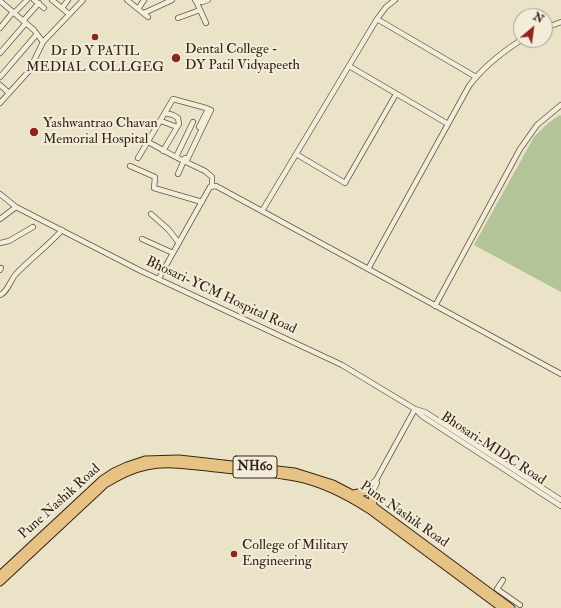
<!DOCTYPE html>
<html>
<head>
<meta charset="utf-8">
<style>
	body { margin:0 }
	#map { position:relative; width:561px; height:608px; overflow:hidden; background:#ebe3c8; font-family:"IM FELL Double Pica",serif }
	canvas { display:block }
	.north { position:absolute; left:513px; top:8px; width:40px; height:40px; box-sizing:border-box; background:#f2eddb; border:1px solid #a89d8d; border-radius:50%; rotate:29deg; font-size:11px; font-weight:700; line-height:16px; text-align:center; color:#3a2417 }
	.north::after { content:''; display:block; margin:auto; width:14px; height:18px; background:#8f2418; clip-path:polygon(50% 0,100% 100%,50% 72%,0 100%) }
</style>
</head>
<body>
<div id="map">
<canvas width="561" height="608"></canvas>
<div class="north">N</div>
</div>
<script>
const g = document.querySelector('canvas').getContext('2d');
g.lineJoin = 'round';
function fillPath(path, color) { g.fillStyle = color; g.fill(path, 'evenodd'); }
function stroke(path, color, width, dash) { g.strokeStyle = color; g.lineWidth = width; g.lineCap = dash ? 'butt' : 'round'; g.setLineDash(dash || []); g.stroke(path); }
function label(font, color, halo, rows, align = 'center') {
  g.font = font + ' "IM FELL Double Pica",serif'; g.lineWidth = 4; g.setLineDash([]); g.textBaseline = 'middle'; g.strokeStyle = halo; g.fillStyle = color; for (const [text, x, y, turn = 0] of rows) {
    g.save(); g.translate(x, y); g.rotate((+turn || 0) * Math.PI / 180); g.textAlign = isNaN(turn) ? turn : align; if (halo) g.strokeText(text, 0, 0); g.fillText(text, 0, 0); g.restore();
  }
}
fillPath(new Path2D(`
	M 560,115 L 561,116 L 561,292 L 474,245 L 534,137 L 548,123 Z`), '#b3c499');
const minor = new Path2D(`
	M 34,0 L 44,8
	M 52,0 L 69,14
	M 127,0 L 148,17
	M 195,0 L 202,2 L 208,0
	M 0,1 L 34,30 L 43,42
	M 196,1 L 206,23
	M 62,8 L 68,0
	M 138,9 L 144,0
	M 14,13 L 27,0
	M 144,13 L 172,0
	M 178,18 L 200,10
	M 377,19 L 476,77
	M 23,21 L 39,3
	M 0,28 L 13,12
	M 545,28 L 561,22
	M 0,53 L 26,23
	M 349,66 L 448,124
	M 0,77 L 37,34
	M 0,85 L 9,93
	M 0,103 L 29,71 L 43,42 L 83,0
	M 161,121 L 177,127
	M 199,127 L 208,109
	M 148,142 C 160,148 171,155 184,161
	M 163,151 L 179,124 L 178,118 L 173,115 L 165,113
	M 296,154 L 345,183 L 396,94
	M 176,157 L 193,122
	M 138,158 L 173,99 L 206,108 L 211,110 L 186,162 L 205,171 L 212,177 L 212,186
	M 130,166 L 155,177 L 154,188 L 202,202
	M 178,174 L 185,158
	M 0,194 L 16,207 L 141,271 L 342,365 L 415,409 L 425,412 L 561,500
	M 262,211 L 377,19 L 386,7 L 395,0
	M 151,214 L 168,229 L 179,243
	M 0,219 L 16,207
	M 142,239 L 173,253
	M 0,243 L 9,241 L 33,227
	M 368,269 L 469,86 C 483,67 501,53 521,40
	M 0,270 L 1,268
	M 159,278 L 210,187 L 216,186 L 561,374
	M 0,295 C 7,293 11,279 16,274 C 31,258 48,246 62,230
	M 435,306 L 520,149 L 537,125 L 561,105
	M 416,410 L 422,416 L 561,506
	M 366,493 L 371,484 L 376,480 L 415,409
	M 371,495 L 377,483 L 376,480
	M 503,580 L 497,589 L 520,605`);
const highway = new Path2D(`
	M 372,493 L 373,506
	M 354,494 L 367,491
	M 0,575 L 102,480 L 114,472 L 127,466 L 145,460 L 179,459 L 295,472 L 333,484 L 358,497 L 373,506 L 511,608
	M 0,582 L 105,484 C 118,476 131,469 146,466 C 169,461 193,466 216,468 C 241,471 271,472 295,477 C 322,482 347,495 370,510 L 502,608`);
stroke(minor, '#665443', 6);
stroke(highway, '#3a2417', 9);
stroke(minor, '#f2eddb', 4.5);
stroke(highway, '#e6c284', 7);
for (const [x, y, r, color] of [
	[95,37,4,"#8f2418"],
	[176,58,5,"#8f2418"],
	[34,132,5,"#8f2418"],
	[234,554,4,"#8f2418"]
]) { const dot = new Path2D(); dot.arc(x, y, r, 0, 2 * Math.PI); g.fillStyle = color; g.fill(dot); stroke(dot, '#f2eddb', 1.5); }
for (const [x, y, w] of [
	[255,467,44]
]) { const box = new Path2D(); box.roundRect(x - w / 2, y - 11, w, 22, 3); g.fillStyle = '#f2eddb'; g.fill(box); stroke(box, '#3a2417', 1); }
label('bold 13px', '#3a2417', null, [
	["NH60",255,467]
]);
label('14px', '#3a2417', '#f2eddb', [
	["Dental College -",185,50],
	["DY Patil Vidyapeeth",185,66],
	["Dr D Y PATIL",95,52,"center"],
	["MEDIAL COLLGEG",95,68,"center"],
	["Yashwantrao Chavan",43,124],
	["Memorial Hospital",43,140],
	["College of Military",242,546],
	["Engineering",242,562]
], 'left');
label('14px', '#3a2417', '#f2eddb', [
	["Bhosari-YCM Hospital Road",221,296,25],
	["Bhosari-MIDC Road",493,449,33],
	["Pune Nashik Road",60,502,-42],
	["Pune Nashik Road",404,515,35]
]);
</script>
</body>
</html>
